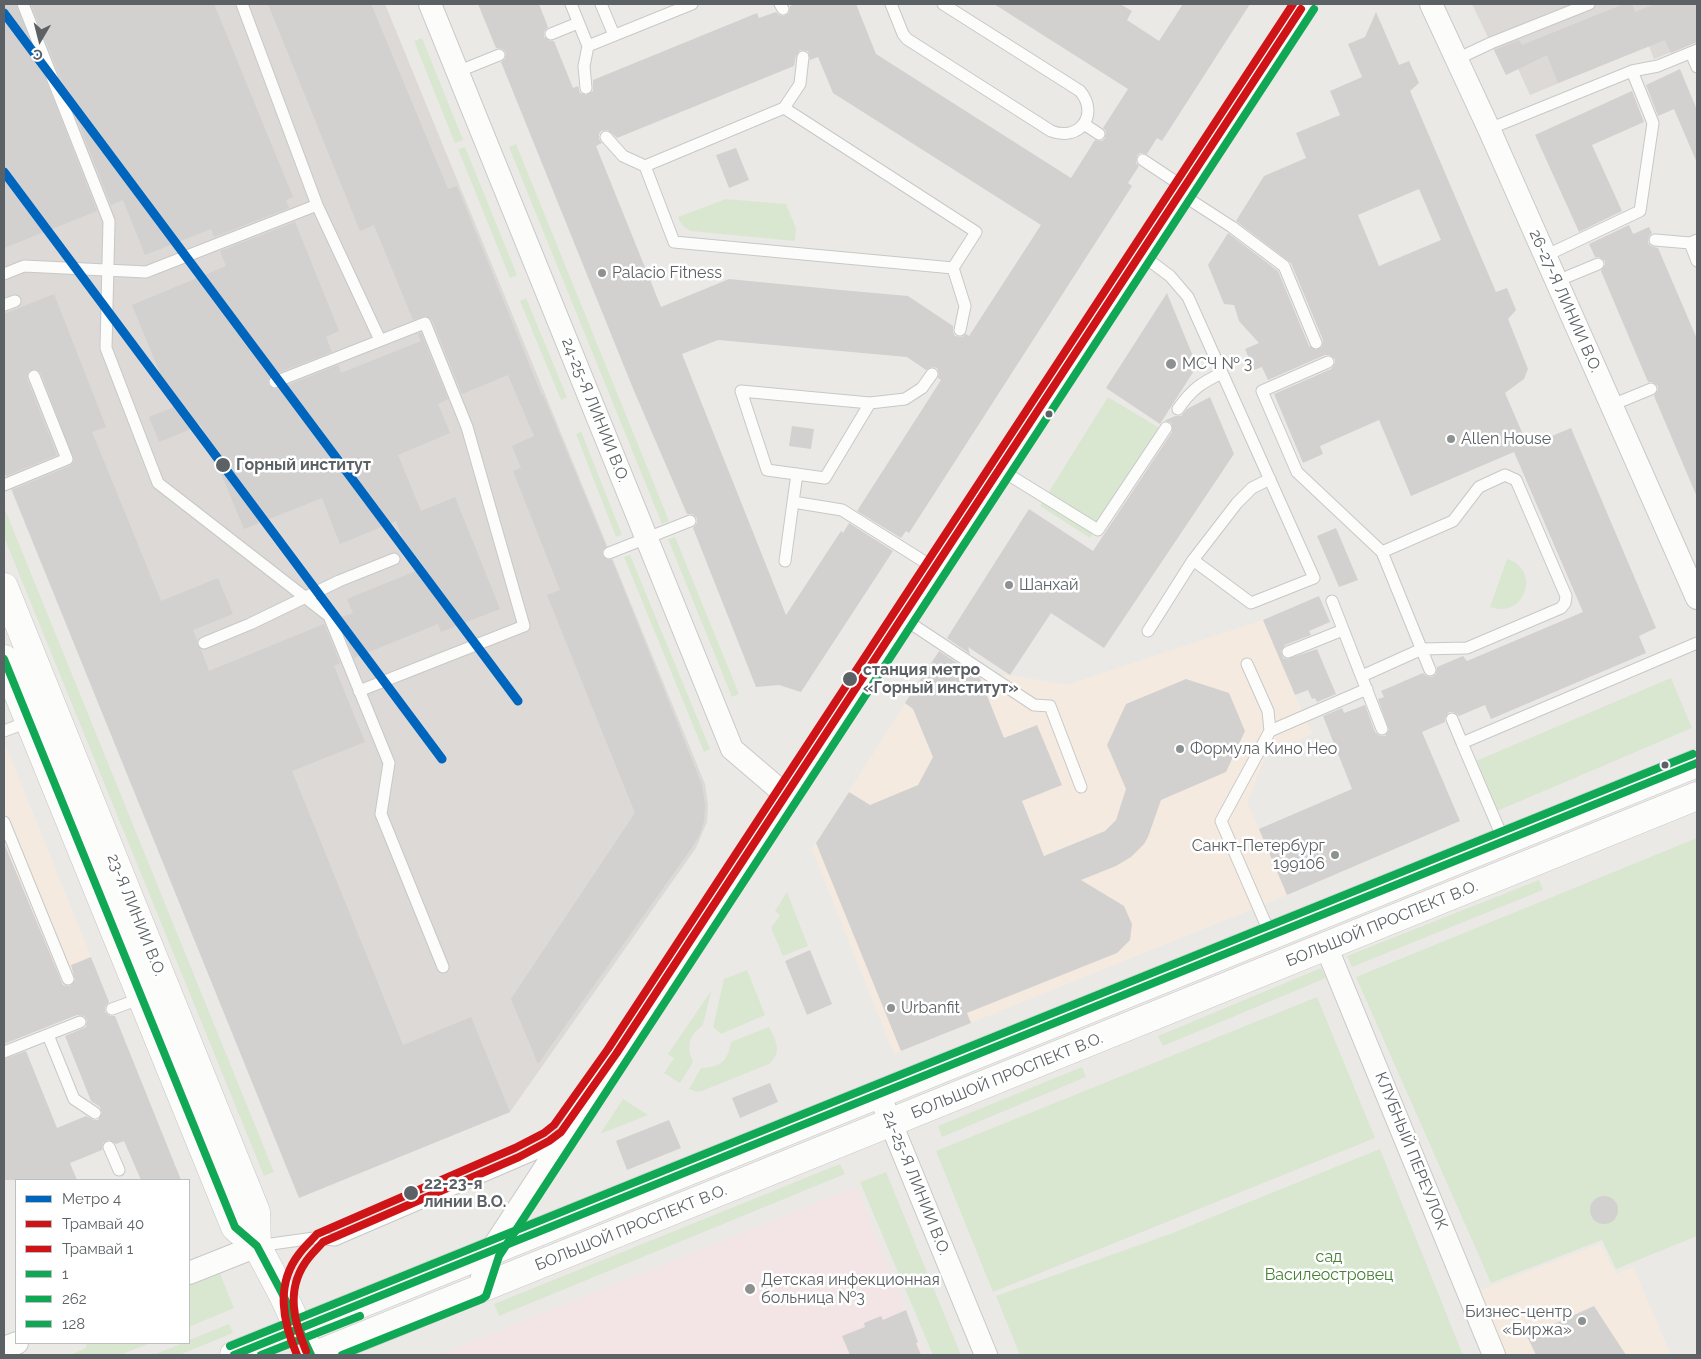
<!DOCTYPE html>
<html>
<head>
<meta charset="utf-8">
<style>
	body { margin:0 }
	#map { position:relative; width:1701px; height:1359px; overflow:hidden; background:#ebe9e6; font-family:Raleway,sans-serif }
	canvas { display:block }
	.frame { position:absolute; inset:0; border:5px solid #5b6164; pointer-events:none }
	.legend { position:absolute; left:15px; top:1179px; width:175px; height:165px; box-sizing:border-box; background:#fff; border:1px solid #bdc0c1; margin:0; padding:6px 9px; list-style:none; font-size:15px; color:#5b6164 }
	.legend li { display:flex; align-items:center; gap:10px; height:25px }
	.legend b { width:25px; border:1px solid #bdc0c1 }
	.north { position:absolute; left:15px; top:15px; width:50px; height:50px; -webkit-text-stroke:4px #fff; paint-order:stroke; rotate:188deg; font-size:14px; font-weight:700; line-height:20px; text-align:center; color:#5b6164 }
	.north::after { content:''; display:block; margin:auto; width:18px; height:22px; background:#5b6164; clip-path:polygon(50% 0,100% 100%,50% 72%,0 100%) }
</style>
</head>
<body>
<div id="map">
<canvas width="1701" height="1359"></canvas>
<div class="frame"></div>
<ul class="legend">
<li><b style="height:6px;background:#0065bd"></b>Метро 4</li>
<li><b style="height:6px;background:#ce1417"></b>Трамвай 40</li>
<li><b style="height:6px;background:#ce1417"></b>Трамвай 1</li>
<li><b style="height:6px;background:#10a855"></b>1</li>
<li><b style="height:6px;background:#10a855"></b>262</li>
<li><b style="height:6px;background:#10a855"></b>128</li>
</ul>
<div class="north">С</div>
</div>
<script>
const g = document.querySelector('canvas').getContext('2d');
g.lineJoin = 'round';
function fillPath(path, color) { g.fillStyle = color; g.fill(path, 'evenodd'); }
function stroke(path, color, width, dash) { g.strokeStyle = color; g.lineWidth = width; g.lineCap = dash ? 'butt' : 'round'; g.setLineDash(dash || []); g.stroke(path); }
function label(font, color, halo, rows, align = 'center') {
  g.font = font + ' Raleway,sans-serif'; g.lineWidth = 5; g.setLineDash([]); g.textBaseline = 'middle'; g.strokeStyle = halo; g.fillStyle = color; for (const [text, x, y, turn = 0] of rows) {
    g.save(); g.translate(x, y); g.rotate((+turn || 0) * Math.PI / 180); g.textAlign = isNaN(turn) ? turn : align; if (halo) g.strokeText(text, 0, 0); g.fillText(text, 0, 0); g.restore();
  }
}
fillPath(new Path2D(`
	M 1263,620 L 1312,734 L 1267,753 L 1247,802 L 1287,895 L 894,1054 L 812,849 L 937,654 L 980,676 L 1010,675 L 1067,685 Z
	M 4,742 L 98,974 L 4,1012 Z
	M 1600,1244 L 1616,1274 L 1633,1267 L 1671,1355 L 1506,1355 L 1479,1291 Z`), '#f5eadf');
fillPath(new Path2D(`
	M 4,4 L 385,4 L 705,784 L 708,805 L 707,822 L 696,848 L 510,1112 L 299,1197 L 4,472 Z
	M 1472,4 L 1697,4 L 1697,42 L 1654,59 L 1649,46 L 1530,95 L 1518,69 L 1506,75 Z`), '#dcd9d7');
fillPath(new Path2D(`
	M 856,1187 L 924,1355 L 439,1355 Z`), '#f3e4e5');
fillPath(new Path2D(`
	M 422,38 L 463,140 L 455,143 L 414,41 Z
	M 516,144 L 669,521 L 662,524 L 509,147 Z
	M 465,147 L 517,275 L 510,278 L 458,149 Z
	M 726,199 L 786,204 L 796,228 L 795,241 L 691,231 C 684,228 681,225 678,217 Z
	M 526,298 L 567,397 L 561,400 L 520,301 Z
	M 1108,397 L 1159,428 L 1090,538 L 1040,506 Z
	M 581,431 L 622,535 L 616,537 L 576,434 Z
	M 4,507 L 274,1172 L 264,1176 L 4,537 Z
	M 675,537 L 739,694 L 732,697 L 668,539 Z
	M 630,555 L 710,749 L 704,752 L 624,557 Z
	M 1507,559 C 1542,569 1525,620 1490,607 Z
	M 1671,678 L 1692,728 L 1497,811 L 1476,761 Z
	M 1697,838 L 1697,1236 L 1616,1269 L 1602,1240 L 1491,1283 L 1356,977 Z
	M 1539,880 L 1543,890 L 1352,967 L 1347,956 Z
	M 787,892 L 808,946 L 783,956 L 771,928 L 780,915 L 775,911 Z
	M 1321,968 L 1326,978 L 1163,1046 L 1158,1036 Z
	M 747,970 L 765,1015 L 721,1034 L 713,1027 L 724,979 Z
	M 711,991 L 703,1025 L 695,1032 L 690,1040 L 689,1051 L 693,1062 L 680,1083 L 664,1073 L 674,1058 L 668,1054 Z
	M 1317,997 L 1375,1138 L 993,1292 L 936,1151 Z
	M 769,1027 C 776,1042 783,1051 769,1064 L 702,1091 L 697,1092 L 689,1089 L 701,1068 C 721,1067 728,1061 731,1042 Z
	M 1082,1067 L 1086,1077 L 942,1137 L 938,1126 Z
	M 623,1099 L 648,1115 L 600,1134 Z
	M 1380,1149 L 1463,1355 L 1020,1355 L 996,1296 L 1170,1234 Z
	M 840,1164 L 845,1174 L 499,1316 L 494,1304 Z
	M 886,1172 L 961,1355 L 933,1355 L 860,1182 Z
	M 219,1271 L 234,1308 L 189,1327 L 189,1284 Z
	M 229,1324 L 233,1333 L 179,1355 L 153,1355 L 183,1343 L 189,1343 L 189,1340 Z
	M 86,1343 L 151,1343 L 120,1355 L 70,1355 L 86,1348 Z`), '#d9e7d1');
fillPath(new Path2D(`
	M 4,4 L 16,4 L 97,211 L 4,248 Z
	M 31,4 L 214,4 L 293,197 L 286,200 L 289,208 L 214,237 L 211,229 L 145,255 L 123,200 L 111,205 Z
	M 268,4 L 371,4 L 448,189 L 457,186 L 542,396 L 543,395 L 606,546 L 602,551 L 602,556 L 607,560 L 612,560 L 702,785 L 705,805 L 704,821 L 700,834 L 693,846 L 538,1064 L 511,999 L 635,813 L 547,595 L 560,590 L 513,471 L 521,468 L 512,446 L 534,436 L 508,375 L 462,394 L 432,320 L 426,316 L 413,320 L 374,225 L 360,231 Z
	M 478,4 L 539,4 L 548,27 L 544,32 L 544,37 L 550,41 L 554,41 L 573,88 L 578,86 L 580,93 L 586,95 L 593,91 L 593,80 L 757,13 L 759,18 L 776,12 L 779,15 L 784,16 L 789,13 L 790,6 L 796,4 L 856,4 L 876,54 L 1071,178 L 1095,140 L 1102,141 L 1105,138 L 1106,131 L 1103,128 L 1128,89 L 994,4 L 1120,4 L 1132,11 L 1127,20 L 1159,41 L 1183,4 L 1250,4 L 1162,141 L 1157,138 L 1147,154 L 1140,153 L 1137,156 L 1136,163 L 1139,166 L 1128,183 L 1132,186 L 909,533 L 906,531 L 901,538 L 857,511 L 941,380 L 938,378 L 939,374 L 937,368 L 932,367 L 926,370 L 907,357 L 718,340 L 682,354 L 786,615 L 841,531 L 843,533 L 849,523 L 893,551 L 801,692 L 779,685 L 756,687 L 693,528 L 697,523 L 697,518 L 692,514 L 687,514 L 632,386 L 501,62 L 505,59 L 506,53 L 503,49 L 496,48 ZM 800,50 L 808,51 L 810,60 L 818,57 L 833,93 L 1041,225 L 969,336 L 966,334 L 962,337 L 955,336 L 953,332 L 953,326 L 908,296 L 841,290 L 729,279 L 661,307 L 596,146 L 602,143 L 599,139 L 599,134 L 601,131 L 608,130 L 617,138 L 794,66 L 796,56 Z
	M 1624,4 L 1632,4 L 1635,12 L 1655,4 L 1697,4 L 1697,42 L 1671,53 L 1665,40 L 1558,83 L 1547,55 L 1506,75 L 1494,50 L 1519,40 L 1522,45 Z
	M 1376,12 L 1399,65 L 1409,61 L 1419,83 L 1410,91 L 1496,292 L 1507,288 L 1516,310 L 1508,319 L 1528,369 L 1524,379 L 1505,393 L 1528,446 L 1571,428 L 1656,628 L 1639,636 L 1646,653 L 1491,719 L 1485,705 L 1459,716 L 1453,712 L 1449,712 L 1445,718 L 1445,722 L 1422,732 L 1460,821 L 1287,895 L 1259,829 L 1352,789 L 1323,716 L 1342,708 L 1344,713 L 1365,705 L 1375,732 L 1380,736 L 1385,736 L 1389,730 L 1378,699 L 1384,697 L 1381,691 L 1423,673 L 1426,676 L 1432,677 L 1436,674 L 1437,667 L 1463,656 L 1467,661 L 1583,612 L 1514,452 L 1411,496 L 1379,420 L 1320,446 L 1323,454 L 1303,463 L 1274,394 L 1331,369 L 1335,363 L 1335,359 L 1329,355 L 1325,355 L 1268,380 L 1262,367 L 1254,370 L 1245,349 L 1259,343 L 1239,321 L 1234,305 L 1224,304 L 1208,265 L 1228,233 L 1278,271 L 1309,346 L 1316,350 L 1322,347 L 1323,340 L 1291,263 L 1236,221 L 1264,176 L 1306,158 L 1296,133 L 1340,115 L 1330,91 L 1362,77 L 1348,44 L 1365,37 ZM 1419,189 L 1441,240 L 1379,266 L 1358,215 Z
	M 1680,69 L 1697,110 L 1697,163 L 1674,109 L 1658,116 L 1646,85 Z
	M 1632,91 L 1644,122 L 1592,145 L 1622,211 L 1579,232 L 1535,135 Z
	M 736,148 L 749,180 L 729,188 L 716,155 Z
	M 295,222 L 339,331 L 326,337 L 332,352 L 272,375 L 268,380 L 268,385 L 273,389 L 278,389 L 338,365 L 341,373 L 421,341 L 418,334 L 421,333 L 448,399 L 438,404 L 450,433 L 398,455 L 421,511 L 455,497 L 500,609 L 441,632 L 438,624 L 354,658 L 338,618 L 353,613 L 347,599 L 416,571 L 396,521 L 340,544 L 322,498 L 244,529 L 201,425 L 159,442 L 149,417 L 174,407 L 132,305 L 226,266 L 220,251 Z
	M 1629,225 L 1633,234 L 1649,227 L 1652,233 L 1649,236 L 1648,243 L 1651,246 L 1658,248 L 1697,339 L 1697,497 L 1654,396 L 1658,390 L 1658,386 L 1652,382 L 1648,382 L 1601,271 L 1605,265 L 1605,261 L 1599,257 L 1595,257 L 1589,244 Z
	M 1167,293 L 1197,366 L 1160,424 L 1106,388 Z
	M 54,294 L 106,427 L 92,432 L 161,601 L 218,578 L 233,614 L 193,630 L 197,640 L 197,645 L 201,650 L 209,671 L 324,624 L 340,663 L 334,666 L 365,742 L 292,771 L 403,1045 L 471,1017 L 510,1112 L 299,1198 L 12,490 L 70,466 L 74,461 L 41,373 L 36,369 L 28,371 L 27,379 L 57,455 L 6,476 L 4,470 L 4,314 Z
	M 1210,397 L 1234,454 L 1104,648 L 1051,613 L 1010,675 L 968,647 L 970,654 L 947,638 L 1029,509 L 1093,551 L 1172,432 L 1172,424 L 1170,422 L 1164,421 L 1175,416 L 1181,416 L 1187,409 Z
	M 792,426 L 814,429 L 811,449 L 789,446 Z
	M 1336,528 L 1358,580 L 1339,587 L 1317,536 Z
	M 1319,596 L 1330,622 L 1309,631 L 1311,635 L 1285,645 L 1281,651 L 1283,658 L 1287,659 L 1317,649 L 1336,694 L 1317,702 L 1315,698 L 1312,699 L 1308,690 L 1295,695 L 1263,620 Z
	M 939,651 L 980,678 L 1004,738 L 1037,725 L 1062,785 L 1022,801 L 1044,856 L 1105,831 L 1116,820 L 1126,789 L 1107,745 L 1126,704 L 1186,679 L 1229,693 L 1245,731 L 1226,772 L 1161,800 L 1148,837 L 1144,844 L 1131,857 L 1116,866 L 1081,880 L 1124,906 L 1132,924 L 1130,940 L 1117,953 L 967,1013 L 971,1023 L 901,1051 L 816,843 L 849,792 L 870,805 L 918,785 L 933,757 L 913,709 L 905,703 Z
	M 4,843 L 63,985 L 70,986 L 75,980 L 71,965 L 91,957 L 109,1002 L 105,1007 L 105,1012 L 110,1016 L 115,1016 L 181,1180 L 141,1180 L 124,1141 L 116,1144 L 109,1140 L 103,1143 L 102,1150 L 70,1163 L 77,1180 L 4,1180 L 4,1059 L 26,1051 L 57,1128 L 86,1116 L 94,1120 L 98,1120 L 102,1113 L 100,1107 L 91,1101 L 65,1036 L 86,1027 L 87,1020 L 84,1016 L 77,1015 L 4,1044 Z
	M 810,950 L 832,1004 L 807,1015 L 785,961 Z
	M 770,1083 L 778,1102 L 740,1118 L 732,1098 Z
	M 669,1120 L 681,1148 L 627,1170 L 616,1141 Z
	M1590 1210a14 14 0 1 1 28 0a14 14 0 1 1-28 0Z
	M 1594,1306 L 1626,1355 L 1536,1355 L 1527,1336 Z
	M 906,1310 L 918,1342 L 916,1343 L 921,1355 L 850,1355 L 842,1336 L 865,1327 L 864,1323 L 881,1316 L 883,1320 Z`), '#d2d1d0');
const lane = new Path2D(`
	M 23,4 L 109,221 L 106,348 L 158,483 L 329,616 L 389,763 L 381,814 L 443,967
	M 242,4 L 317,205 L 380,340
	M 571,4 L 588,46 L 692,4
	M 601,4 L 614,35
	M 780,4 L 783,9
	M 891,4 L 903,34 L 907,39 L 1051,131 C 1079,142 1100,115 1080,91 L 943,4
	M 551,34 L 578,23
	M 1691,53 L 1697,67
	M 1457,59 L 1491,43 L 1589,4
	M 457,72 L 499,55
	M 586,88 L 584,66 L 588,46
	M 784,108 L 800,84 L 803,57
	M 1084,124 L 1099,134
	M 1489,129 L 1632,71 L 1658,66 L 1697,50
	M 606,137 L 623,156 L 645,166 L 674,242 L 953,268 L 976,232 L 784,108 L 645,166
	M 1143,160 L 1185,188
	M 1181,194 L 1232,227 L 1284,266 L 1316,343
	M 1655,240 L 1690,243 L 1697,240
	M 1690,243 L 1697,261
	M 1142,255 L 1170,276 L 1188,297 L 1314,578 L 1251,603 L 1193,560
	M 1545,256 L 1640,211 L 1653,123 L 1632,71
	M 953,268 L 965,306 L 960,330
	M 4,274 L 24,266 L 146,272 L 317,205
	M 1557,281 L 1598,264
	M 4,305 L 15,301
	M 1328,362 L 1262,391 L 1297,472 L 1382,552 L 1453,521 L 1479,487 L 1505,475 L 1516,480 L 1566,596 L 1565,603 L 1561,608 L 1467,648 L 1422,649 L 1362,676
	M 275,382 L 425,323 L 467,427 L 524,626 L 359,691
	M 870,403 L 825,478 L 767,470 L 741,391 L 870,403 L 905,399 L 922,388 L 932,374
	M 1612,405 L 1651,389
	M 1178,409 C 1192,389 1201,383 1222,373
	M 1001,470 L 1098,530 L 1166,428
	M 797,474 L 793,502 L 842,510 L 936,569
	M 4,485 L 67,459 L 34,376
	M 1382,552 L 1430,670
	M 609,553 L 690,521
	M 785,561 L 793,502
	M 1332,601 L 1382,729
	M 904,619 L 1034,705 L 1050,706 L 1081,787
	M 1148,631 L 1193,560 L 1237,503 L 1252,488 L 1270,479
	M 204,643 L 250,624 L 339,581 L 394,559
	M 1288,652 L 1343,630
	M 1247,664 L 1268,711 L 1270,731 L 1221,821 L 1271,936
	M 1452,719 L 1462,743
	M 4,731 L 30,721
	M 1270,731 L 1367,689
	M 4,822 L 68,979
	M 1504,841 L 1462,743 L 1697,643
	M 112,1009 L 142,998
	M 48,1035 L 74,1099 L 95,1113
	M 4,1052 L 80,1022
	M 109,1147 L 119,1170
	M 257,1246 L 314,1238 L 335,1240 L 556,1145`);
const street = new Path2D(`
	M 430,4 L 732,749 L 787,796
	M 1431,4 L 1489,129 L 1697,598
	M 1326,946 L 1494,1355
	M 879,1094 L 986,1355
	M 189,1273 L 257,1246
	M 478,1290 L 490,1252 L 1306,4
	M 4,1348 L 17,1343`);
const secondary = new Path2D(`
	M 4,587 L 256,1212 L 257,1246
	M 4,659 L 235,1227 L 257,1246 L 283,1295 L 306,1345
	M 234,1355 L 1697,763
	M 316,1355 L 1697,796`);
stroke(lane, '#c7c8c8', 13);
stroke(street, '#c7c8c8', 24);
stroke(secondary, '#c6c7c7', 29);
stroke(lane, '#fcfcfb', 11);
stroke(street, '#fcfcfb', 22);
stroke(secondary, '#fcfcfb', 28);
stroke(new Path2D(`
	M 4,659 L 235,1227 L 257,1246 L 283,1295 L 311,1355
	M 234,1355 L 1697,763`), '#10a855', 8);
stroke(new Path2D(`
	M 261,1355 L 360,1316
	M 342,1355 L 482,1299 L 486,1296 L 499,1256 L 1314,9`), '#10a855', 8);
stroke(new Path2D(`
	M 230,1346 L 1693,754`), '#10a855', 8);
stroke(new Path2D(`
	M 297,1355 C 283,1322 275,1285 299,1254 C 304,1247 311,1241 317,1234 L 515,1148 L 544,1133 L 554,1125 L 608,1049 L 1293,4`), '#ce1417', 8);
stroke(new Path2D(`
	M 306,1351 C 294,1322 286,1291 305,1263 C 310,1255 317,1249 323,1242 L 519,1157 L 549,1141 L 561,1132 L 616,1054 L 1301,9`), '#ce1417', 8);
stroke(new Path2D(`
	M 4,13 L 518,701
	M 4,172 L 442,759`), '#0065bd', 9);
for (const [x, y, r, color] of [
	[602,273,5,"#8d9192"],
	[1171,364,6,"#8d9192"],
	[1049,414,4.5,"#5b6164"],
	[1451,439,5,"#8d9192"],
	[223,465,8,"#5b6164"],
	[1009,585,5,"#8d9192"],
	[850,679,8,"#5b6164"],
	[1180,749,5,"#8d9192"],
	[1665,765,4.5,"#5b6164"],
	[1335,855,5,"#8d9192"],
	[891,1008,5,"#8d9192"],
	[411,1193,8,"#5b6164"],
	[750,1289,6,"#8d9192"],
	[1582,1321,5,"#8d9192"]
]) { const dot = new Path2D(); dot.arc(x, y, r, 0, 2 * Math.PI); g.fillStyle = color; g.fill(dot); stroke(dot, '#fff', 2); }
label('16px', '#5b6164', '#fff', [
	["Palacio Fitness",612,273],
	["МСЧ № 3",1182,364],
	["Allen House",1461,439],
	["Шанхай",1019,585],
	["Формула Кино Нео",1190,749],
	["Санкт-Петербург",1325,846,"right"],
	["199106",1325,864,"right"],
	["Urbanfit",901,1008],
	["Детская инфекционная",761,1280],
	["больница №3",761,1298],
	["Бизнес-центр",1572,1312,"right"],
	["«Биржа»",1572,1330,"right"]
], 'left');
label('16px', '#5b6164', '#fff', [
	["26-27-Я ЛИНИИ В.О.",1565,301,66],
	["24-25-Я ЛИНИИ В.О.",595,410,68],
	["23-Я ЛИНИИ В.О.",136,915,68],
	["БОЛЬШОЙ ПРОСПЕКТ В.О.",1382,924,-22],
	["БОЛЬШОЙ ПРОСПЕКТ В.О.",1007,1076,-22],
	["КЛУБНЫЙ ПЕРЕУЛОК",1411,1151,68],
	["24-25-Я ЛИНИИ В.О.",916,1183,68],
	["БОЛЬШОЙ ПРОСПЕКТ В.О.",631,1228,-22]
]);
label('bold 16px', '#5b6164', '#fff', [
	["Горный институт",236,465],
	["станция метро",863,670],
	["«Горный институт»",863,688],
	["22-23-я",424,1184],
	["линии В.О.",424,1202]
], 'left');
label('16px', '#468036', '#fff', [
	["сад",1329,1257],
	["Василеостровец",1329,1275]
]);
</script>
</body>
</html>
